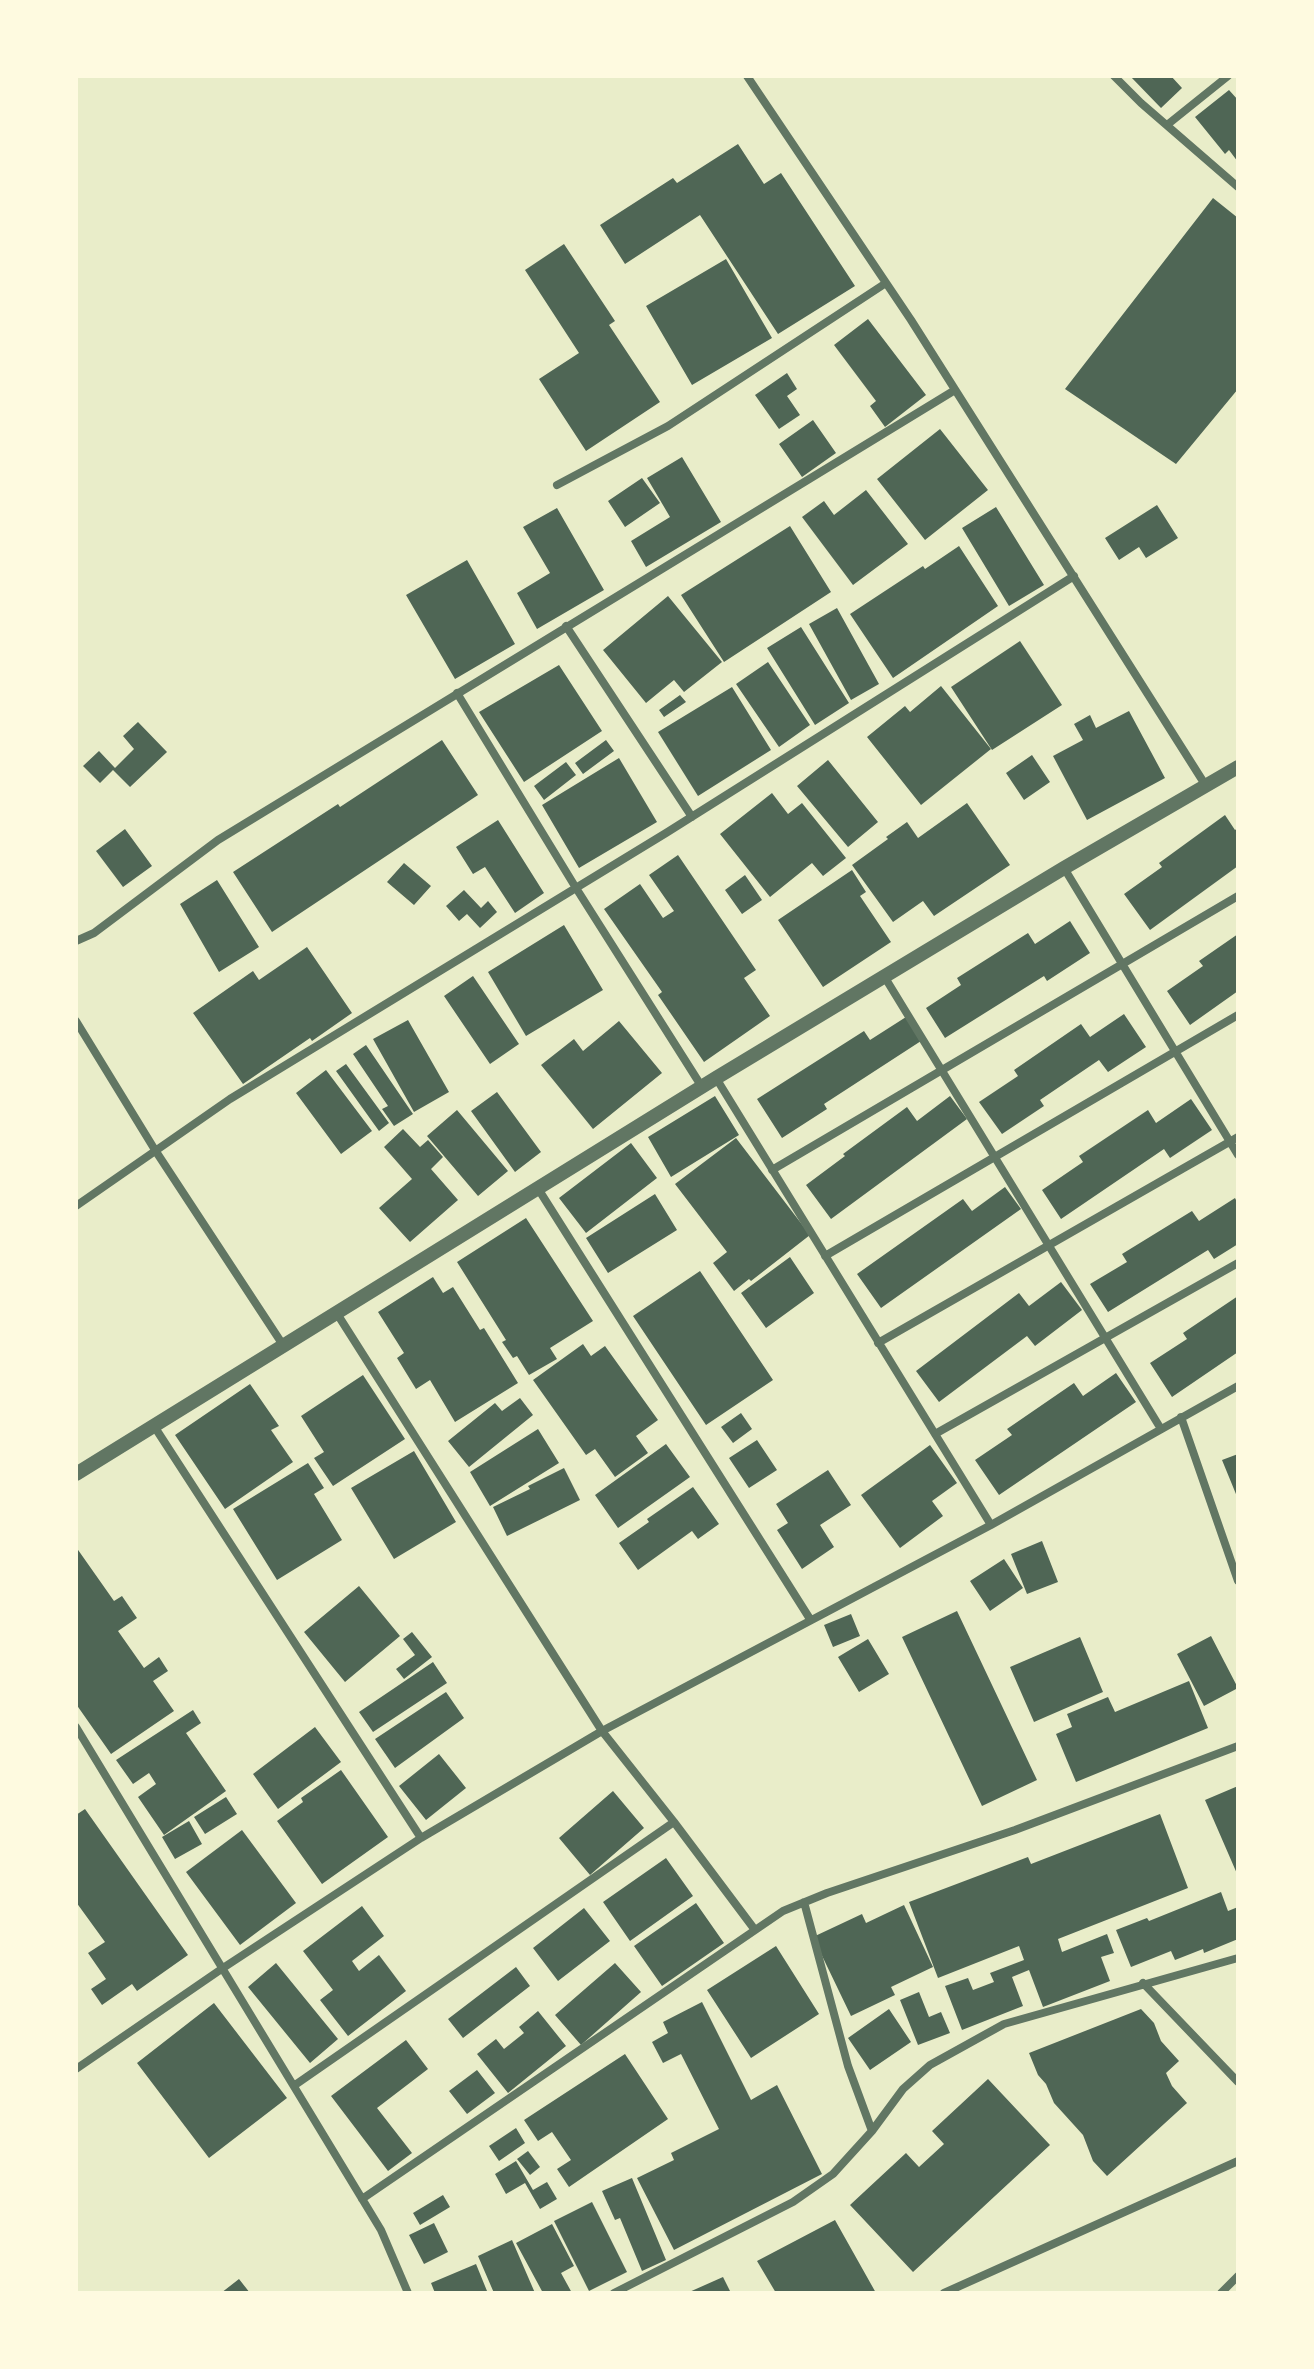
<!DOCTYPE html>
<style>
body{margin:0}
#map{position:relative;width:1314px;height:2369px;overflow:hidden;background:#e9edc9;font-family:"Varela Round",sans-serif}
canvas{display:block}
.frame{position:absolute;inset:0;border:78px solid #fefae0;pointer-events:none}
</style>
<div id="map">
<canvas width="1314" height="2369"></canvas>
<div class="frame"></div>
</div>
<script>
const ctx = document.querySelector('canvas').getContext('2d');
ctx.lineJoin = 'round';
function fillPath(path, color) { ctx.fillStyle = color; ctx.fill(path, 'evenodd'); }
const toPath = rows => new Path2D(rows.map(r => 'M' + r).join(''));
function stroke(path, color, width, dash) { ctx.strokeStyle = color; ctx.lineWidth = width; ctx.lineCap = dash ? 'butt' : 'round'; ctx.setLineDash(dash || []); ctx.stroke(path); }
fillPath(toPath([
 [1130,76,1171,76,1182,88,1161,108],
 [1229,90,1238,100,1238,162,1229,150,1225,154,1195,117],
 [738,144,764,184,781,173,855,286,778,334,700,215,625,264,600,225,673,178,677,183],
 [1213,198,1238,218,1238,389,1176,464,1065,389],
 [564,244,615,321,609,325,660,402,586,451,539,379,579,353,525,270],
 [726,259,772,338,692,385,646,306],
 [868,319,926,395,885,427,870,406,876,401,834,345],
 [787,373,797,389,787,396,800,415,779,429,755,395],
 [813,420,836,453,802,477,779,444],
 [940,429,988,490,925,540,877,479],
 [682,457,721,522,646,567,631,541,670,517,647,478],
 [642,478,660,503,625,527,608,501],
 [866,490,908,544,853,585,802,517,824,501,834,515],
 [1157,505,1178,538,1146,558,1139,547,1119,560,1105,538],
 [996,507,1044,585,1009,606,962,528],
 [557,508,604,590,537,629,517,593,550,573,523,527],
 [790,526,831,592,724,662,681,595],
 [959,546,998,606,893,678,850,614,923,566,925,569],
 [467,560,515,644,455,679,406,595],
 [668,596,722,662,684,692,674,680,646,703,603,650],
 [837,608,879,684,851,700,809,624],
 [801,627,849,703,815,725,767,648],
 [1020,641,1062,705,992,750,951,687],
 [768,662,810,725,779,747,736,684],
 [559,665,602,731,524,782,479,712],
 [941,686,991,749,921,805,867,737,905,706,910,712],
 [732,687,771,750,698,796,658,732],
 [680,695,686,702,664,717,659,710],
 [1129,711,1165,778,1087,820,1053,756,1083,740,1074,724,1090,715,1096,728],
 [138,722,167,752,130,787,113,770,100,783,83,766,99,751,115,768,134,749,123,736],
 [442,740,478,795,272,932,233,872,338,804,340,807],
 [606,740,614,751,583,774,575,763],
 [1032,755,1050,782,1024,800,1006,773],
 [619,758,657,822,579,868,542,805],
 [828,760,878,822,848,847,797,786],
 [566,762,576,775,544,800,534,786],
 [772,793,788,814,802,803,846,858,823,876,812,863,770,897,720,834],
 [967,803,1010,865,934,916,923,901,893,922,852,865,888,839,886,837,907,822,918,838],
 [1225,815,1235,830,1238,828,1238,866,1150,930,1124,894,1162,867,1159,863],
 [498,820,544,893,515,913,485,867,473,874,456,847],
 [125,829,152,866,123,887,96,851],
 [678,855,756,970,744,978,770,1016,704,1062,658,995,662,992,604,909,640,884,663,918,674,911,649,875],
 [404,863,431,886,414,905,387,882],
 [852,870,866,892,860,896,891,942,823,987,778,920],
 [745,875,762,900,742,914,725,890],
 [217,880,259,947,219,972,180,904],
 [464,890,481,908,488,901,497,912,480,928,467,914,459,921,446,906],
 [1070,921,1090,953,1047,981,1044,976,945,1038,926,1008,961,985,957,978,1028,933,1035,944],
 [564,925,603,990,526,1036,488,972],
 [1238,934,1238,991,1190,1025,1167,991,1203,966,1199,961],
 [307,947,352,1013,312,1041,310,1038,243,1084,193,1013,253,971,259,980],
 [473,976,519,1044,490,1064,444,996],
 [1124,1014,1146,1047,1108,1072,1099,1060,1040,1100,1044,1106,1002,1134,979,1102,1018,1076,1014,1070,1081,1024,1090,1037],
 [906,1017,921,1041,824,1104,827,1109,782,1138,757,1099,864,1031,870,1040],
 [408,1020,449,1092,414,1112,373,1039],
 [619,1021,662,1073,593,1129,541,1065,574,1039,583,1051],
 [366,1045,413,1114,394,1126,382,1109,388,1106,353,1054],
 [346,1064,389,1123,379,1131,336,1071],
 [326,1070,372,1131,341,1154,296,1093],
 [497,1092,541,1152,515,1172,471,1111],
 [715,1096,739,1135,671,1177,648,1137],
 [950,1096,967,1119,831,1219,806,1185,845,1156,843,1154,907,1107,917,1121],
 [1191,1099,1212,1130,1170,1158,1164,1149,1061,1219,1042,1190,1083,1162,1079,1156,1148,1110,1156,1123],
 [457,1110,508,1171,478,1196,427,1136],
 [403,1129,420,1147,428,1140,443,1157,431,1169,458,1200,410,1242,379,1208,412,1179,384,1147],
 [736,1138,810,1235,751,1281,749,1279,734,1291,713,1263,727,1252,675,1184],
 [631,1143,657,1178,586,1233,559,1198],
 [1005,1187,1021,1209,881,1308,857,1274,963,1199,972,1211],
 [655,1194,677,1230,608,1273,586,1238],
 [1235,1198,1238,1204,1238,1244,1214,1259,1208,1250,1108,1312,1090,1284,1127,1262,1122,1254,1192,1211,1199,1221],
 [526,1218,593,1321,550,1348,557,1359,529,1375,517,1356,513,1358,502,1342,506,1340,457,1262],
 [790,1257,814,1293,766,1328,741,1293],
 [700,1271,773,1380,706,1425,633,1316],
 [433,1277,443,1293,453,1287,480,1330,484,1328,518,1383,455,1422,430,1380,416,1389,397,1358,404,1353,378,1312],
 [1061,1282,1082,1310,1035,1346,1027,1336,939,1402,916,1371,1019,1293,1029,1306],
 [1238,1296,1238,1352,1172,1397,1150,1363,1187,1339,1183,1333],
 [583,1344,591,1356,605,1346,658,1420,636,1436,648,1453,615,1477,595,1449,586,1455,533,1380],
 [1116,1373,1136,1402,999,1495,975,1460,1012,1435,1007,1429,1074,1383,1083,1396],
 [363,1375,405,1439,333,1486,314,1458,324,1452,301,1416],
 [250,1384,279,1426,271,1430,293,1462,225,1509,175,1435],
 [520,1398,533,1415,469,1467,448,1441,495,1403,502,1411],
 [741,1413,752,1429,733,1443,721,1427],
 [538,1429,559,1463,490,1506,470,1472],
 [757,1440,777,1470,749,1488,729,1458],
 [666,1444,690,1477,618,1528,595,1495],
 [930,1445,957,1483,932,1501,943,1516,900,1548,861,1495],
 [414,1451,456,1522,394,1559,351,1488],
 [1238,1454,1238,1499,1222,1460],
 [308,1463,324,1488,314,1494,342,1540,277,1580,233,1509],
 [564,1468,580,1500,507,1536,493,1507,530,1489,528,1486],
 [828,1470,851,1505,820,1525,834,1547,802,1569,777,1530,788,1523,776,1504],
 [693,1487,719,1524,698,1539,692,1531,638,1570,619,1543,649,1522,647,1519],
 [1042,1541,1058,1582,1027,1594,1011,1554],
 [76,1547,114,1601,122,1596,137,1618,118,1631,144,1668,159,1657,168,1671,153,1681,174,1711,111,1754,76,1704],
 [1004,1559,1023,1588,990,1611,970,1581],
 [359,1586,400,1636,345,1682,304,1632],
 [957,1611,1037,1780,982,1806,902,1637],
 [851,1614,860,1636,833,1647,824,1625],
 [412,1632,432,1657,404,1679,396,1669,415,1655,403,1639],
 [1211,1636,1238,1688,1204,1706,1177,1654],
 [1080,1637,1103,1692,1034,1722,1010,1667],
 [868,1639,889,1674,859,1692,838,1657],
 [433,1662,447,1683,373,1732,359,1712],
 [1189,1681,1208,1728,1076,1782,1056,1734,1072,1727,1067,1714,1108,1697,1115,1712],
 [446,1692,464,1718,395,1768,375,1739],
 [193,1710,201,1723,186,1733,226,1791,164,1835,138,1797,156,1784,149,1773,133,1784,116,1760],
 [315,1727,341,1762,278,1809,253,1774],
 [439,1754,466,1788,426,1820,399,1786],
 [341,1770,388,1837,322,1884,277,1821,303,1802,301,1798],
 [1238,1786,1238,1876,1205,1800],
 [613,1791,644,1828,590,1875,559,1838],
 [226,1797,237,1814,205,1834,194,1817],
 [85,1809,188,1955,137,1991,132,1984,102,2005,91,1989,106,1979,88,1953,105,1942,76,1902,76,1815],
 [1160,1814,1188,1888,1058,1939,1062,1952,1107,1934,1114,1953,1101,1957,1110,1981,1043,2007,1029,1970,1012,1977,1023,2006,962,2030,945,1986,968,1978,973,1990,994,1982,990,1973,1024,1960,1019,1946,938,1978,909,1902,1028,1857,1031,1864],
 [189,1821,202,1844,175,1859,162,1837],
 [242,1830,296,1903,240,1945,186,1872],
 [666,1858,693,1896,630,1941,603,1902],
 [1221,1892,1228,1911,1238,1907,1238,1939,1204,1953,1203,1949,1175,1960,1171,1951,1131,1967,1116,1930,1147,1918,1149,1921],
 [696,1903,724,1943,662,1986,634,1946],
 [904,1905,933,1967,891,1987,895,1995,851,2016,813,1937,862,1914,866,1923],
 [362,1906,384,1936,352,1961,359,1971,379,1955,406,1991,348,2036,320,2000,333,1990,303,1951],
 [584,1908,610,1941,558,1981,533,1948],
 [776,1946,819,2014,751,2058,707,1990],
 [276,1963,338,2039,310,2063,248,1987],
 [615,1963,641,1992,581,2045,555,2015],
 [516,1967,530,1986,463,2038,448,2019],
 [919,1992,929,2017,941,2012,950,2033,918,2045,900,2000],
 [702,2002,751,2100,777,2085,822,2174,674,2250,637,2178,674,2160,671,2153,719,2129,681,2054,663,2063,652,2042,668,2033,663,2022],
 [214,2003,287,2098,209,2158,137,2063],
 [889,2009,911,2042,870,2070,848,2038],
 [1141,2009,1154,2023,1161,2041,1179,2061,1166,2073,1172,2086,1187,2103,1107,2176,1093,2161,1083,2135,1054,2103,1046,2084,1038,2075,1029,2053],
 [538,2011,566,2046,508,2093,477,2054,496,2039,504,2049,524,2033,519,2027],
 [406,2040,428,2069,377,2108,412,2153,388,2171,331,2096],
 [625,2054,668,2119,569,2187,557,2169,571,2160,552,2132,538,2141,524,2120],
 [477,2070,495,2093,467,2114,449,2091],
 [988,2079,1050,2145,913,2272,850,2205,906,2153,919,2167,944,2144,932,2131],
 [516,2128,525,2143,499,2161,489,2146],
 [528,2151,540,2167,530,2175,517,2159],
 [516,2161,533,2190,547,2182,557,2199,540,2209,525,2183,506,2194,495,2174],
 [632,2178,666,2260,642,2271,620,2218,615,2220,602,2191],
 [443,2195,450,2207,420,2225,413,2213],
 [592,2202,627,2272,589,2291,554,2221],
 [835,2220,876,2293,776,2293,757,2261],
 [434,2223,448,2252,424,2264,409,2235],
 [552,2224,574,2266,561,2273,572,2293,543,2293,516,2243],
 [512,2240,535,2293,494,2293,478,2256],
 [476,2264,487,2291,435,2293,431,2283],
 [723,2277,731,2293,687,2293],
 [239,2279,250,2293,221,2293]
]), '#4f6655');
stroke(toPath([
 [747,76,911,320,1206,786],
 [1114,76,1141,103,1238,187],
 [1167,125,1228,76],
 [557,485,668,426,886,283],
 [566,626,692,817],
 [457,693,576,888,702,1087],
 [1064,868,1238,1155],
 [76,941,94,933,218,840,955,390],
 [884,976,1161,1429],
 [76,1021,155,1150,283,1345],
 [716,1078,991,1525],
 [772,1170,1238,896],
 [537,1187,810,1619],
 [76,1206,230,1099,666,833,1074,576],
 [825,1256,1238,1015],
 [336,1312,602,1731,674,1822,755,1930],
 [878,1343,1238,1137],
 [1181,1417,1238,1581],
 [154,1426,421,1838],
 [935,1434,1238,1263],
 [76,1727,381,2230,408,2293],
 [804,1902,848,2066,872,2131],
 [1143,1983,1238,2082],
 [76,2069,223,1968,421,1838,602,1731,991,1525,1238,1386],
 [295,2085,674,1822],
 [362,2199,783,1911,827,1893,1015,1830,1238,1746],
 [614,2293,793,2202,833,2174,872,2131,903,2089,930,2065,1004,2024,1238,1958],
 [944,2293,1238,2161],
 [1221,2293,1238,2276]
]), '#617663', 8);
stroke(toPath([
 [76,1474,716,1078,1064,868,1238,767]
]), '#617663', 14);
</script>
